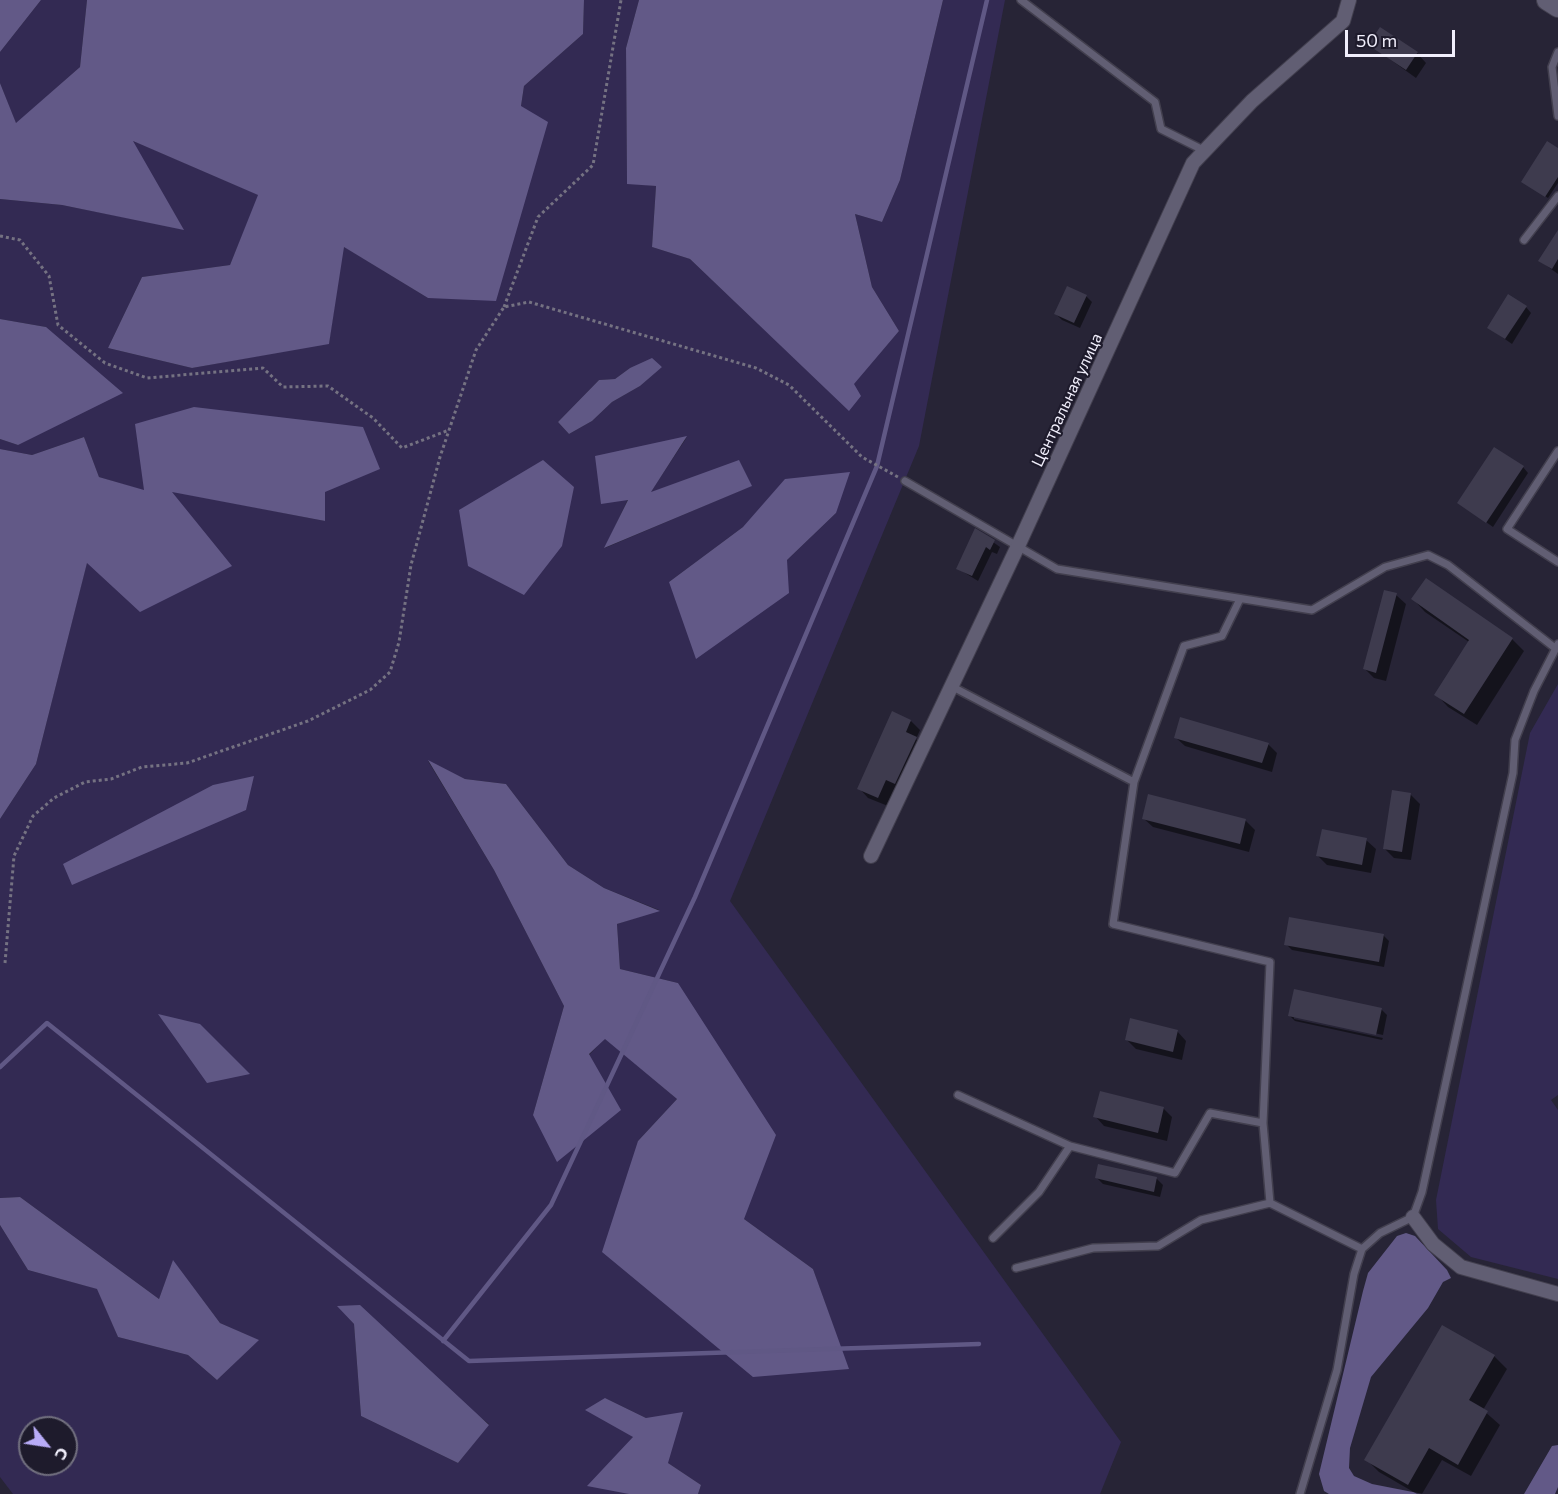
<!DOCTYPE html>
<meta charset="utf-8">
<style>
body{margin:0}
#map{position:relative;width:1558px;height:1494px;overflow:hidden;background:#272436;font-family:Commissioner,sans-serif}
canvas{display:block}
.north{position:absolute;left:18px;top:1416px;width:60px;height:60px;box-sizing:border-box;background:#1e1b2c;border:2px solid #72707f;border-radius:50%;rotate:120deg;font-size:16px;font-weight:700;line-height:24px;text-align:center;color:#f1effc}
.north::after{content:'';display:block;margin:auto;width:21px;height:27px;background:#b8abf7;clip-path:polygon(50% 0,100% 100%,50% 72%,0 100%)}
.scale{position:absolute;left:1345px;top:30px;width:110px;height:27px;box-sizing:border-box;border:3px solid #f1effc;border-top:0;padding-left:8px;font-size:18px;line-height:21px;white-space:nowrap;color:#f1effc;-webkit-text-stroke:4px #1e1b2c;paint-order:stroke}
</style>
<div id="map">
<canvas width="1558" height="1494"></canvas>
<div class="north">С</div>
<div class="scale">50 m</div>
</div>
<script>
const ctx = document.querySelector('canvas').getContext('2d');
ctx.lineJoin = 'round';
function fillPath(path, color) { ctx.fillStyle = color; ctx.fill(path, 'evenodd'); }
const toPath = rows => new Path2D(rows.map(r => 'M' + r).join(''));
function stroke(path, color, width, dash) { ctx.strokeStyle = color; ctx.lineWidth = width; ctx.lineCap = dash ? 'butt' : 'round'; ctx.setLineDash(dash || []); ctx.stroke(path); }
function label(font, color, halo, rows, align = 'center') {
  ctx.font = font + ' Commissioner,sans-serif'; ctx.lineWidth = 4.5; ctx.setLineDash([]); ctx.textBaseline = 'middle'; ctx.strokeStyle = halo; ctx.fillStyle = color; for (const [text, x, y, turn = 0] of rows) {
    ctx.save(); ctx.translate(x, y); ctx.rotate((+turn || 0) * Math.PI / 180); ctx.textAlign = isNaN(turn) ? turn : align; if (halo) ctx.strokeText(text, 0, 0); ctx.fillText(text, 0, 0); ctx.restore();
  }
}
fillPath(toPath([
 [41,0,87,0,80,67,16,124,0,83,0,52],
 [584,0,639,0,626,48,627,183,656,186,652,247,690,259,849,410,853,384,899,331,872,287,855,214,882,222,900,180,943,0,1005,0,919,446,730,901,1121,1442,1100,1494,698,1494,701,1485,668,1463,646,1418,605,1398,633,1437,626,1492,629,1494,13,1494,0,1477,0,1225,28,1270,98,1289,118,1337,188,1355,217,1380,258,1340,220,1323,173,1261,159,1299,20,1197,0,1198,0,819,36,764,87,562,171,491,325,521,324,492,145,491,99,477,84,437,32,455,0,449,0,439,18,445,46,327,0,319,0,199,62,205,183,229,131,140,259,195,230,265,142,277,108,348,192,368,329,343,343,246,428,298,521,106,524,86,583,34],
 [662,366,640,386,612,402,592,421,569,434,558,422,599,380,615,379,630,368],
 [687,437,650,493,739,461,751,486,605,548,628,499],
 [836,513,787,560,669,582,743,527],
 [428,761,465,779,506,784,568,865,604,888,659,910,617,924,620,969,678,983,744,1219,813,1269,848,1369,638,1141,677,1099,605,1038,533,1115,564,1006,494,870],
 [338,1306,489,1424,458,1463,361,1416,354,1324],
 [30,1428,66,1428,66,1464,30,1464],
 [1558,684,1558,1095,1551,1100,1558,1110,1558,1279,1471,1257,1438,1229,1436,1200,1530,733]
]), '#332a53');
fillPath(toPath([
 [0,0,41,0,0,52],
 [87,0,584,0,583,34,524,86,521,106,548,122,496,301,428,298,344,247,329,344,192,368,108,348,142,277,230,265,258,195,133,141,184,230,62,205,0,199,0,83,16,123,80,67],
 [639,0,943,0,900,180,882,222,855,214,872,287,899,331,854,384,861,396,849,411,690,259,652,247,656,186,627,184,626,48],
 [0,319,46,327,123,393,18,445,0,439],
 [194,407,363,427,380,469,325,492,325,521,172,492,232,566,140,612,87,563,36,764,0,819,0,449,32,455,84,437,99,477,144,490,135,424],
 [687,436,651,492,739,460,752,486,604,548,628,500,601,504,595,456],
 [543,460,574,487,562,546,524,595,468,566,459,510],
 [850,472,836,513,787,560,789,593,696,659,669,582,743,527,785,479],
 [428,760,465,779,506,784,568,865,604,888,660,911,617,924,620,969,678,983,776,1135,744,1219,813,1269,849,1369,753,1377,602,1252,638,1141,677,1099,605,1039,589,1054,621,1110,557,1162,533,1115,564,1006,494,870],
 [254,776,246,810,72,885,63,864,213,785],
 [20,1197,159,1299,173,1260,220,1323,259,1340,217,1380,188,1355,118,1337,97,1289,28,1270,0,1225,0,1198],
 [1406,1233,1415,1236,1447,1270,1451,1278,1443,1282,1428,1308,1371,1377,1350,1448,1349,1468,1354,1476,1372,1484,1423,1494,1329,1494,1324,1491,1319,1474,1363,1291,1368,1273,1397,1236],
 [605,1398,646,1418,683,1412,668,1463,701,1485,698,1494,629,1494,587,1486,633,1437,585,1410],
 [1558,1445,1558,1487,1555,1494,1524,1494,1552,1446]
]), '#625987');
fillPath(toPath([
 [652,358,662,367,640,386,612,402,592,421,569,434,558,422,599,380,615,379,630,368],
 [158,1014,200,1024,250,1074,207,1083],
 [360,1305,489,1425,458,1463,361,1416,354,1324,337,1306]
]), '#605885');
fillPath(toPath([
 [1370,45,1417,53,1426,63,1416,78],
 [1558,150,1558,183,1548,198,1526,184],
 [1558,236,1558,274,1540,261],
 [1086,296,1092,302,1080,328,1062,320,1056,314],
 [1526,307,1531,313,1512,344,1489,328],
 [1523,467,1528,473,1493,527,1459,503],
 [976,530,1000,547,997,554,992,552,978,581,957,568],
 [1396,595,1406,604,1386,681,1374,678,1365,669],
 [1413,599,1512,639,1524,651,1477,725,1448,707,1436,694,1469,642,1425,612],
 [911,721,920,730,916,739,925,748,888,806,868,798,859,788],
 [1175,737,1268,744,1277,753,1272,772,1185,746],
 [1410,794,1420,804,1411,860,1394,858,1384,848],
 [1149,796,1246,821,1255,830,1249,852,1153,827,1143,818],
 [1366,840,1376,849,1371,873,1327,865,1318,856],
 [1383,935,1389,941,1384,967,1292,950,1286,944],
 [1381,1009,1387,1015,1383,1035,1294,1016,1294,1019,1383,1038,1382,1040,1295,1021,1289,1015],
 [1177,1031,1186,1041,1182,1060,1136,1049,1126,1039],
 [1163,1108,1172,1117,1167,1141,1104,1126,1095,1116],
 [1097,1178,1157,1179,1163,1185,1160,1197,1103,1184],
 [1494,1356,1507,1369,1483,1410,1500,1425,1471,1476,1442,1460,1422,1494,1417,1494,1379,1472,1366,1459]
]), '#0007');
stroke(toPath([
 [0,1067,47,1023,469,1361,979,1344],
 [443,1341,551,1205,695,897,877,466,987,0]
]), '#605885', 4.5);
fillPath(toPath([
 [1380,27,1418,52,1406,70,1368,45],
 [1547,141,1558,148,1558,177,1545,197,1521,182],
 [1558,230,1558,259,1552,269,1538,261],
 [1067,286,1087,295,1074,323,1054,314],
 [1508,294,1527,306,1505,339,1487,328],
 [1494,447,1524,466,1486,523,1457,503],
 [975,528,995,540,990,550,986,547,972,576,956,569],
 [1426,578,1513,638,1464,714,1434,695,1469,640,1411,599],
 [1384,590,1397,593,1376,673,1363,669],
 [892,711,911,720,906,732,917,737,895,784,886,780,878,798,857,789],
 [1180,717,1269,743,1262,763,1174,738],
 [1392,790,1411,793,1402,852,1383,849],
 [1148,794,1246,819,1240,844,1142,819],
 [1322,829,1367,838,1362,865,1316,856],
 [1289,917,1384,934,1379,962,1284,945],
 [1294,989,1382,1008,1376,1035,1288,1016],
 [1130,1018,1178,1030,1173,1052,1125,1040],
 [1100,1091,1164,1107,1158,1133,1093,1117],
 [1098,1164,1157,1177,1154,1192,1095,1178],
 [1442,1325,1495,1355,1469,1400,1488,1411,1458,1465,1429,1448,1408,1485,1364,1460]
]), '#3e3b4e');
const lane = toPath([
 [1021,0,1155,102,1161,129,1205,151],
 [1558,52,1552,67,1558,116],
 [1524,240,1558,196],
 [1558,451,1507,529,1558,562],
 [905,481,1057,569,1312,610,1385,567,1428,555,1448,565,1555,648],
 [951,686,1134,782,1184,646,1222,636,1240,599],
 [1134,782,1113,924,1270,962,1263,1123],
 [958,1095,1070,1146,1175,1173,1210,1113,1263,1123,1270,1203,1362,1249],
 [993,1238,1039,1192,1070,1146],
 [1016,1268,1093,1248,1158,1246,1201,1220,1270,1203],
 [1300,1494,1337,1370,1354,1274,1362,1249,1380,1233,1413,1217,1422,1192,1513,773,1515,740,1534,691,1558,644]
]);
const street = toPath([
 [871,856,1018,546,1193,163,1252,101,1343,21,1349,0],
 [1413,1217,1433,1244,1461,1267,1558,1294]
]);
const secondary = toPath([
 [1547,0,1558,7]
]);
stroke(lane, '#423f4e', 10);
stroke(street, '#423f4e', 16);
stroke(secondary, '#423f4e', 22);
stroke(toPath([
 [0,236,20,240,49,276,58,325,105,363,147,378,263,368,283,387,328,386,373,418,402,448,449,430],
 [504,307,538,217,593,165,621,0],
 [5,963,14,856,33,816,54,798,85,782,111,779,142,767,187,763,308,721,370,690,390,672,399,642,411,565,440,457,476,350,504,307,529,302,756,368,789,385,862,457,898,477]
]), '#757282', 3, [3, 3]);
stroke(lane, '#615e73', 7);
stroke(street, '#615e73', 14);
stroke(secondary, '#615e73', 20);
label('16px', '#f1effc', '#1e1b2c', [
 ["Центральная улица",1067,400,-65]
]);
</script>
